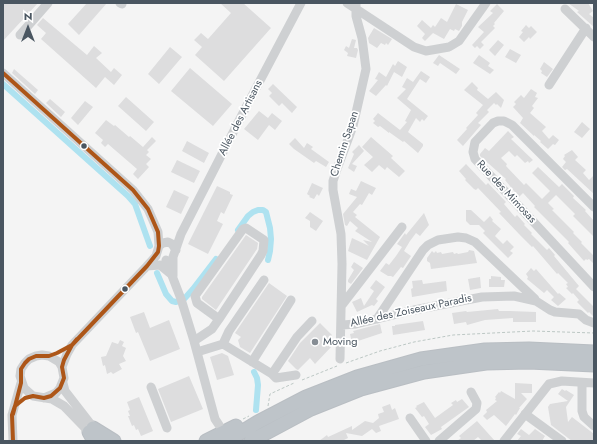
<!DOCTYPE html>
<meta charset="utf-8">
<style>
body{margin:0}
#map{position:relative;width:597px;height:444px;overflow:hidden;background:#f4f4f4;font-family:Jost,sans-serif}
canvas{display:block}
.frame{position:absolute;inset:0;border:4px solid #4a5661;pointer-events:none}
.north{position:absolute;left:8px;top:8px;width:40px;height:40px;-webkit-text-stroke:3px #fff;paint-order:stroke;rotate:0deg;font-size:11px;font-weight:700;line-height:16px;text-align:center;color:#4a5661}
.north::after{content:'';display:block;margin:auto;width:14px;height:18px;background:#4a5661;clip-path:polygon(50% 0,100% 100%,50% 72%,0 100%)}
</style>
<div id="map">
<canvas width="597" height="444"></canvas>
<div class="frame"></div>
<div class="north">N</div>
</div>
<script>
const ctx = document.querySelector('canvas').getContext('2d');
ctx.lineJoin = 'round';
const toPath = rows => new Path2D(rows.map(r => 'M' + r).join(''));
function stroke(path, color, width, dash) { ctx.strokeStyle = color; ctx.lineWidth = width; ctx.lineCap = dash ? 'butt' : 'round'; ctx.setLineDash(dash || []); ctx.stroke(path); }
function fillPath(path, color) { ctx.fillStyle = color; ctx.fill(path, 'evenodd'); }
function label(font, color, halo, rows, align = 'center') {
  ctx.font = font + ' Jost,sans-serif'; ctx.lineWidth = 3.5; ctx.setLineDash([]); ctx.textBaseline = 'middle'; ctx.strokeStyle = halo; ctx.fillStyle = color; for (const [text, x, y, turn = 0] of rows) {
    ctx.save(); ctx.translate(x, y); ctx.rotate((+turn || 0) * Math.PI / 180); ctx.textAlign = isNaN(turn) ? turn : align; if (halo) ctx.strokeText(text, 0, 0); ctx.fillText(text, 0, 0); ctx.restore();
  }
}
stroke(toPath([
 [3,84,128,196,135,204,150,246],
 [238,230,248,216,253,212,258,210,263,210,266,212,270,228,271,239,270,251,268,260],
 [157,273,166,294,172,301,176,302],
 [185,298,193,289,216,259],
 [254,372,257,378,258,385,256,410]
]), '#aee2f0', 6);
fillPath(toPath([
 [3,3,38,3,3,41],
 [87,3,107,3,79,35,68,24],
 [220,3,243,3,271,28,224,81,195,55,202,47,194,40,201,33,208,39,231,13],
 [568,3,588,3,593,11,589,14,594,18,594,27,577,12,579,11],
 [456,4,468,10,462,22,462,26,459,31,455,29,454,31,450,29,444,39,433,33,425,41,422,38,425,34,417,26,422,20,431,28,433,25,435,27,441,18,447,22],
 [497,4,504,11,494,23,495,24,493,26,495,28,481,42,484,45,480,49,477,46,475,48,472,45,484,32,478,27,493,13,490,11],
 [43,18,87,55,94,46,102,53,96,58,111,72,114,68,122,75,114,85,105,77,96,88,41,39,46,33,37,25],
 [526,25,529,28,531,26,537,32,530,39,529,37,524,42,519,37,523,32,521,31],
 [374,28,392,39,388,45,386,43,385,45,381,43,377,48,369,43,368,38],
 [352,39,356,40,354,48,357,48,358,50,356,58,347,56,348,53,344,50,346,46,349,48],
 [498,40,504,45,495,56,489,50],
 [170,47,182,57,159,84,148,74],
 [510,49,521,55,516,63,505,57],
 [439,55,460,69,456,74,440,63,438,66,433,63],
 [479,55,490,63,488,66,494,70,490,74,473,63],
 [398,61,407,67,402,77,394,72,387,86,386,85,376,96,369,91,378,80,375,79,379,72,386,77,393,64,395,66],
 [544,62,553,69,547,77,541,73,542,71,540,69],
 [190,68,232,104,213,126,171,91],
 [14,69,38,90,35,94,12,73],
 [421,71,430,77,426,83,420,79,407,99,428,116,424,121,422,119,420,122,416,118,408,132,423,144,423,146,418,153,404,141,403,142,389,132,389,133,380,126,378,127,373,123,375,121,373,119,378,113,400,130,407,122,405,121,411,110,397,98,406,89,402,87,407,78,413,82],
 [472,82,478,88,477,90,488,99,496,92,504,100,501,108,497,104,496,105,494,103,487,110,489,112,478,123,481,125,463,146,457,140,467,129,466,128,478,115,476,113,483,105,464,90],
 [273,84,297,107,292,113,282,103,279,106,269,96,272,93,268,89],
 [531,89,537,93,535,97,538,98,532,106,534,108,530,113,546,127,542,131,549,139,553,135,559,140,555,145,553,144,548,149,540,142,541,141,534,135,534,136,520,123,523,118,513,107,516,104,514,102,521,95,524,98],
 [126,97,154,122,146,131,118,106],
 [50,99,65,112,61,117,46,103],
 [85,101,93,107,78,125,71,118],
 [259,111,268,118,272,113,282,121,275,130,269,125,258,140,244,129],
 [106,120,114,126,115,125,129,137,130,136,143,147,152,137,156,141,147,150,149,152,146,155,151,159,146,164,149,167,138,179,133,174,137,169,108,144,105,147,101,143,103,140,95,133],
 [582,122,590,129,582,138,574,132],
 [508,131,514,137,511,139,533,160,529,163,528,161,525,163,517,155,515,157,509,151,501,158,507,164,506,166,524,185,526,183,542,199,550,191,532,173,538,167,559,187,562,184,574,196,573,198,586,210,585,211,594,221,594,237,573,216,575,214,556,195,548,203,554,209,552,210,574,232,573,233,582,242,581,243,594,256,594,264,589,259,587,260,586,259,584,261,568,243,569,242,534,207,535,206,523,193,519,197,505,180,506,179,480,156,480,154,485,148,489,151],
 [371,137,393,156,391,158,405,171,399,177,387,167,385,170,379,165,372,172,364,165,373,157,362,147],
 [295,138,304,148,307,143,313,147,311,149,329,162,326,167,316,161,314,163,294,149,289,144],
 [187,141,209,153,204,163,182,151],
 [359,145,364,151,352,164,357,166,354,172,348,168,354,154,352,152],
 [572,150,578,157,575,160,586,170,583,173,589,180,594,175,594,194,567,169,565,170,562,167,566,162,563,159,565,156,564,155],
 [177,160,200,171,194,183,171,172],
 [466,164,486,185,488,183,506,202,504,204,515,217,517,215,525,224,524,225,532,233,531,234,547,250,549,248,555,255,554,256,579,286,576,289,594,307,594,317,589,312,588,313,577,302,579,300,573,293,572,294,566,288,568,287,566,284,568,283,558,273,557,274,533,246,532,247,519,234,499,213,501,212,478,188,476,190,474,189,465,180,466,179,459,171],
 [361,181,376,188,372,195,369,193,362,205,360,204,353,212,357,215,355,217,380,237,367,260,348,251,352,238,369,246,363,240,372,242,355,231,358,228,350,221,347,226,345,225,343,214,357,197,349,194,351,189,356,191],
 [312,183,323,188,319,196,317,194,314,199,309,197,310,196,307,194],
 [217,186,230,192,230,194,233,195,224,214,221,212,217,221,223,224,208,254,188,244],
 [174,190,189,197,181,214,166,207],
 [466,210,471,210,484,222,490,216,493,220,492,221,501,229,495,236,503,244,507,240,514,247,510,251,513,253,508,258,483,233,485,231,479,225,470,225,466,221],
 [310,212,323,221,316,231,310,227,310,221,305,218],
 [424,213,429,225,420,236,416,233,410,241,404,251,411,256,403,268,401,267,393,277,391,276,388,276,380,271,386,263,389,265,396,256,402,247,397,244,405,233,406,235],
 [246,235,258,243,257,249,216,310,202,299,202,297],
 [469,250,474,251,477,263,431,269,430,263,427,261,427,258,432,251,434,253,436,251,437,253,441,252,442,254,453,252,454,254,457,253,458,254,468,252],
 [354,262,363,268,351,284,348,282,348,280,354,270,351,267],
 [531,268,534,271,536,269,558,294,559,293,566,299,558,306,551,300,554,297,547,290,544,293,527,279,528,277,526,274],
 [491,276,501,277,501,280,505,280,504,287,489,287,489,279,491,279],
 [480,277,481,288,470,290,468,279],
 [376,280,385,287,376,299,378,301,374,306,372,305,357,312,352,302,361,298,364,306,374,291,370,288],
 [422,280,423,284,446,281,447,291,412,297,411,289,413,288,412,281],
 [269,283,287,296,250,353,240,347,238,340,241,337,235,333],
 [498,309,499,311,510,311,536,312,536,322,513,322,513,318,485,320,467,325,466,322,454,324,452,313,466,311,467,312],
 [144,312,150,328,169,320,180,349,150,361,138,332,136,333,130,317],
 [423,321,425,330,393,335,392,326,395,326,395,325],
 [320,323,332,335,327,340,332,346,315,364,310,358,298,370,296,369,288,361,300,343],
 [380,324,382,333,352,343,350,334,354,333,353,331],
 [120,340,124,342,122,346,126,348,123,356,126,361,119,364,122,369,113,374,111,372,107,374,105,365,103,366,101,357,106,356,112,342,118,344],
 [222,353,228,356,234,375,217,380,210,357],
 [189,376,203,409,171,422,158,389],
 [515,383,532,384,532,393,521,393,527,399,519,408,520,408,516,415,515,414,506,426,494,415,487,420,483,416,487,412,486,410,497,401,495,400,496,398,495,397,499,392,500,393,501,391,515,399],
 [562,389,565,391,566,390,574,395,566,407,568,422,572,417,594,434,594,441,572,441,551,425,548,407,550,404,568,401,558,394],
 [139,397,153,431,141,436,138,429,136,430,134,425,132,426,128,416,130,416,128,411,130,410,127,402],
 [462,399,469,407,441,427,442,429,431,435,425,427,429,424,424,416,422,417,415,408,417,407,416,406,424,402,435,418,453,405,451,403,456,400,457,402],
 [390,404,392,410,395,408,399,419,379,426,381,431,376,433,372,429,362,436,346,433,348,438,344,440,344,441,319,441,327,435,328,437,352,426,352,430,365,421,373,423,379,418,378,414,384,412,382,407],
 [477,421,495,441,482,441,478,437,473,441,457,441,461,438,459,436],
 [521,429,529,435,535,429,545,436,542,441,517,441,521,436,517,434]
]), '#ddddde');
const highway = toPath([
 [93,428,114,441],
 [89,432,94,441],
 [206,441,236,426],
 [227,441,258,422,306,397,357,377,421,359,485,350,529,349,594,352],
 [251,441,311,409,361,389,424,372,486,363,529,362,594,365]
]);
stroke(highway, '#b9bec3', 15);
stroke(toPath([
 [346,363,380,351,414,342,453,335,533,331,594,333],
 [302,380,337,366],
 [268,406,270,394,294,383],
 [243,419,249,416]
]), '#bcc7c4', 1, [3, 2]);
stroke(toPath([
 [120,3,122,4],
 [347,3,414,47,426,51,449,47,459,41,486,3],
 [565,9,594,37],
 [20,35,48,3],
 [3,73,133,190,148,209,158,232,159,246,156,256,147,266,72,345,67,354,62,367],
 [549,85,586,28],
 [594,207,512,125,504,121,498,121,493,123,475,142,473,152,475,159,594,287],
 [159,246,163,243,168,242,172,244,176,250],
 [166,260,181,299,194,341,215,419,219,425],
 [147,266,160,265,171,274],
 [173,276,173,257,181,234,244,111,301,3],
 [342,305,402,227],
 [377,319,423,250,428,245,438,240,458,237,466,238,475,242,535,299],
 [342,325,356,324,414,310,482,297,514,296,536,301,550,310,555,312,579,314,586,320,594,323],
 [194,341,212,329,219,319,261,255,263,251,264,240,246,228,243,229,195,296,197,303,219,319],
 [223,344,272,374,276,378,296,375],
 [197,352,223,344,229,331,264,280],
 [340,359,342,264,341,234,333,190,333,181,337,169,353,126,366,69,362,38,356,16,356,3],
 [252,362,291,300],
 [272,374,297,337,312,321],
 [63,383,65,391,96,431],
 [582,383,582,411,584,417,594,426],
 [151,387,167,428],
 [44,398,56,393,60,388,64,378,62,367,59,362,49,356,42,355,36,356,29,359,25,363,21,369,20,376,24,388,33,396,52,399,64,406,93,436],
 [525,414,562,441],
 [410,418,426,441],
 [13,441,12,415,21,383],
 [439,441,476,409,477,403,471,392],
 [504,441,549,384,562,381,594,383]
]), '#ced0d2', 9);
stroke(highway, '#bec4c9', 13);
stroke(toPath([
 [3,73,133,190,148,209,158,232,159,246,158,252,147,266,72,345,64,360,62,367,64,378,60,388,51,396,44,398,33,396,25,398,15,406,12,415,13,441],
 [13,414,21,383,21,369,25,363,29,359,36,356,49,356,57,353,72,345,77,339]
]), '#ad5618', 4);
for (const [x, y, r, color] of [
 [84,146,3.5,"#4a5661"],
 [125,289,3.5,"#4a5661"],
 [315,342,4,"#868d94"]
]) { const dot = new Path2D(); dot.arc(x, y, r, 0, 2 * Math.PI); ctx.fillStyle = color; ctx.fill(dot); stroke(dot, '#fff', 1.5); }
label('11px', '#4a5661', '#fff', [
 ["Allée des Artisans",241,118,-63],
 ["Chemin Sapan",345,144,-72],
 ["Rue des Mimosas",506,192,47],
 ["Allée des Zoiseaux Paradis",411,311,-12]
]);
label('11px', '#4a5661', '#fff', [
 ["Moving",323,342]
], 'left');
</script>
